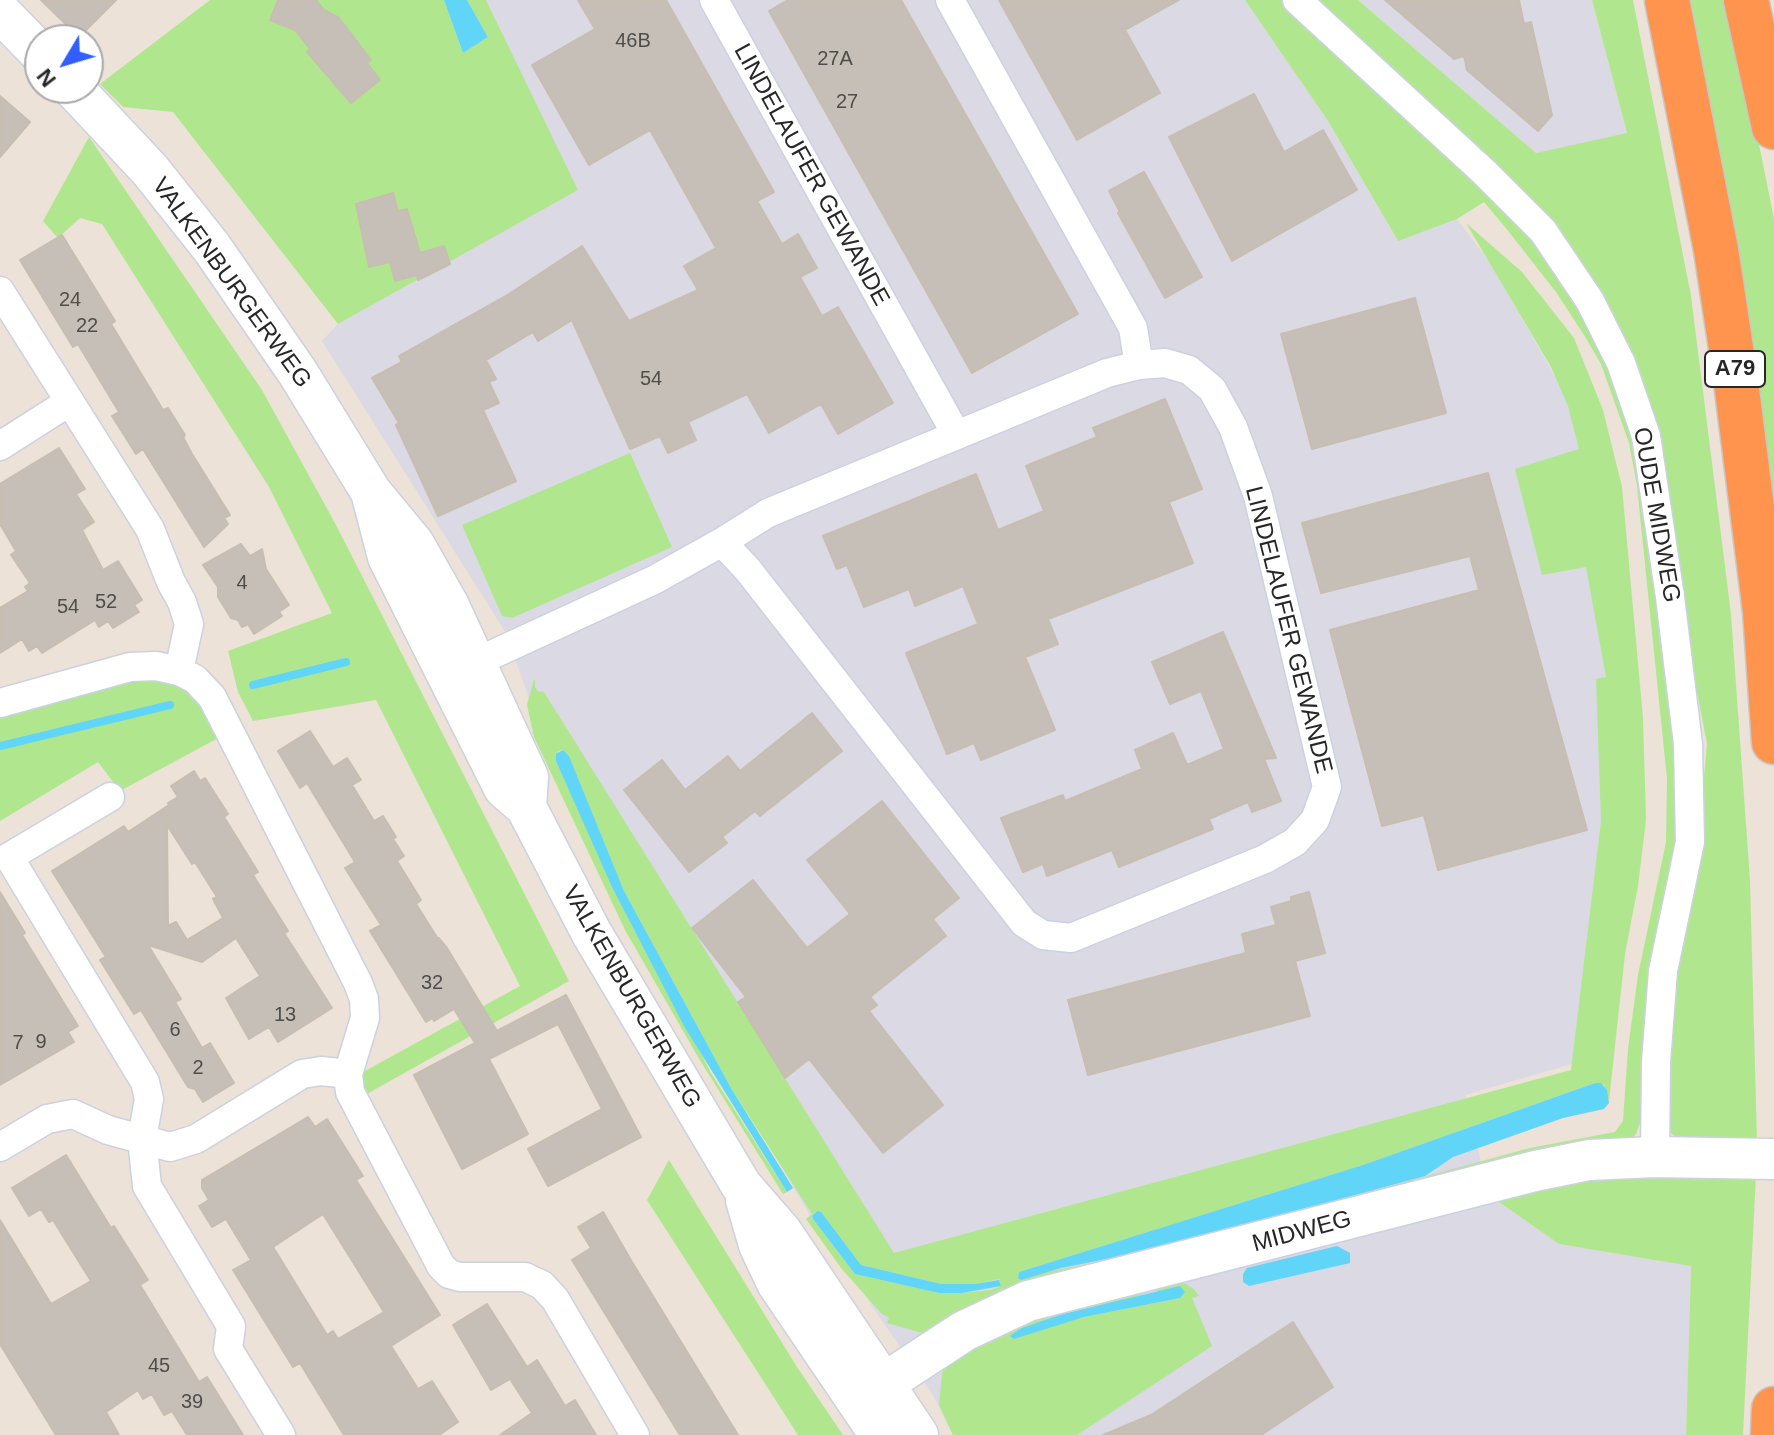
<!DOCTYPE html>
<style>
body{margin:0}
#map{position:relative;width:1774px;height:1435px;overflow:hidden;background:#ece2d7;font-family:Arial,sans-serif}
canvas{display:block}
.north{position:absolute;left:24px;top:24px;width:80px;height:80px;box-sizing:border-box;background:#fff;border:2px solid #a9a9a9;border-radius:50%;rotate:232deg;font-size:22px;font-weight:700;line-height:32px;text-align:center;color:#272727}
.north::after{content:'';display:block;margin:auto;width:28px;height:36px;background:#315fff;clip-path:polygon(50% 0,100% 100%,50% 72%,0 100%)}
</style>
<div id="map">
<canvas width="1774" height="1435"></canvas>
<div class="north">N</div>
</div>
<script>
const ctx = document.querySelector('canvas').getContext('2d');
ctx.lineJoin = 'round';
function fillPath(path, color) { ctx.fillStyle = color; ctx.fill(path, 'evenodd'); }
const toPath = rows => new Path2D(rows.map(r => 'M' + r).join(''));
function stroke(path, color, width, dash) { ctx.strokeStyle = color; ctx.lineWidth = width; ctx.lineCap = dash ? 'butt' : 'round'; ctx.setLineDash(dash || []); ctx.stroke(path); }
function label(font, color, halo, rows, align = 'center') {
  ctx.font = font + ' Arial,sans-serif'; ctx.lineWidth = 7; ctx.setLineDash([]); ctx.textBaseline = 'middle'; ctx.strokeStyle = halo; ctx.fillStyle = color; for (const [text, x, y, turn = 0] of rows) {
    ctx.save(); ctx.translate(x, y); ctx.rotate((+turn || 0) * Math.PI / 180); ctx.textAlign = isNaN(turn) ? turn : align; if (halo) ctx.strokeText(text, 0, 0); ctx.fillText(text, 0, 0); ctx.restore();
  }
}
fillPath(toPath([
 [486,0,1245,0,1328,121,1397,240,1457,219,1490,263,1565,394,1615,579,1589,1059,1465,1095,1489,1195,1559,1244,1691,1265,1686,1435,953,1435,933,1395,811,1217,611,878,544,741,506,633,322,341,338,324,577,190],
 [1358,0,1592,0,1627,134,1536,153]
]), '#dbd9e3');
fillPath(toPath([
 [210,0,444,0,463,53,488,37,467,0,486,0,578,190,338,324,173,112,123,107,100,84],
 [1245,0,1358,0,1536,153,1627,133,1592,0,1633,0,1691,296,1731,614,1750,880,1757,1142,1678,1139,1670,1132,1666,1084,1673,986,1694,886,1707,744,1678,594,1651,403,1599,293,1531,236,1578,306,1614,380,1637,447,1675,747,1676,835,1643,1115,1636,1134,1630,1141,922,1333,887,1323,889,1318,881,1313,841,1268,806,1219,812,1214,731,1088,624,891,569,756,563,750,558,751,556,761,581,815,711,1073,787,1192,783,1194,698,1057,625,930,534,737,527,705,528,701,534,680,535,679,535,687,538,691,544,692,894,1253,1571,1070,1601,821,1596,679,1606,677,1586,567,1542,575,1515,469,1579,449,1568,406,1551,367,1466,223,1522,272,1574,338,1603,410,1622,487,1643,718,1646,820,1638,886,1625,954,1609,1101,1604,1085,1595,1083,1363,1165,1019,1272,1018,1278,1162,1248,1530,1148,1615,1132,1623,1121,1628,1049,1638,975,1666,842,1667,779,1637,486,1629,443,1601,364,1584,335,1556,292,1505,227,1484,202,1457,219,1398,241,1328,121],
 [816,1211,821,1213,861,1265,941,1284,975,1284,999,1279,1001,1286,991,1290,962,1293,939,1293,855,1274,813,1219,812,1216],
 [1684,0,1730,0,1774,219,1774,529],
 [89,137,262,390,336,525,569,981,365,1095,354,1077,520,986,376,700,253,721,238,692,228,651,332,613,269,487,102,224,80,218,58,238,43,221],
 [630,453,672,547,512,618,502,616,462,525],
 [166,676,197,700,220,737,120,791,98,762,0,821,0,712,103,681],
 [669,1160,797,1367,843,1435,798,1435,647,1200],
 [1756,1175,1743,1435,1686,1435,1691,1266,1559,1244,1489,1195,1592,1177],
 [1180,1281,1194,1289,1199,1296,1192,1298,1212,1346,1077,1435,953,1435,939,1405,942,1374,946,1364,1032,1315],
 [1155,1290,1180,1298,1084,1317,1014,1338]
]), '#b0e78e');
fillPath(toPath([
 [444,0,467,0,488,37,463,53],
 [563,750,569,756,624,891,731,1088,793,1188,787,1192,684,1026,612,887,556,761,556,754],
 [1595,1083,1601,1083,1607,1090,1609,1103,1604,1109,1563,1118,1453,1157,1425,1176,1162,1248,1061,1268,1021,1280,1018,1278,1019,1272,1363,1165],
 [817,1211,821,1212,861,1265,941,1284,975,1284,999,1280,1001,1286,962,1293,939,1293,855,1274,813,1219,812,1216],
 [1337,1246,1350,1253,1350,1263,1249,1286,1243,1282,1243,1274,1247,1268],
 [1180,1286,1185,1292,1180,1298,1084,1317,1014,1339,1010,1336,1022,1328,1063,1314]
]), '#60d5f7');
stroke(toPath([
 [253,685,346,662],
 [0,746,170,705]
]), '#60d5f7', 8);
const building = toPath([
 [41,0,116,0,79,37,41,0],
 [278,0,316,0,324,10,339,18,371,60,367,63,380,80,351,103,307,52,310,49,295,30,270,20,278,0],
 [578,0,666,0,774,192,757,201,782,244,798,234,817,268,800,277,822,316,838,307,893,403,838,434,821,404,769,433,747,394,688,422,696,440,668,453,660,436,630,449,572,320,538,341,533,332,486,360,496,379,489,382,499,403,483,410,516,481,438,516,396,425,399,423,372,378,402,362,399,356,509,294,582,246,629,321,698,290,684,266,716,248,650,130,589,165,532,65,595,29,578,0],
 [788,0,901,0,1078,314,972,373,769,11,788,0],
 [999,0,1179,0,1125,30,1160,93,1077,140,999,0],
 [1385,0,1519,0,1524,24,1531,22,1552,115,1538,131,1467,70,1464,56,1454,59,1385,0],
 [1254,94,1284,152,1323,130,1357,190,1232,261,1169,137,1254,94],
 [0,96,30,122,0,157,0,96],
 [1144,172,1202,277,1165,298,1118,213,1120,212,1109,191,1144,172],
 [393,193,398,211,407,209,420,253,444,246,450,264,418,280,417,275,395,281,390,262,369,267,356,204,393,193],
 [62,235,115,321,111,324,163,410,168,408,185,435,183,437,192,454,230,515,224,518,228,524,204,547,143,449,136,454,112,416,119,412,78,344,73,347,20,260,62,235],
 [1415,298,1446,413,1312,449,1281,334,1415,298],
 [1165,399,1202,489,1169,502,1193,563,1048,619,1058,644,1025,657,1055,730,981,760,974,743,947,754,906,653,978,624,963,586,915,606,909,589,864,607,847,565,837,569,823,536,976,474,998,530,1044,511,1026,466,1097,437,1093,428,1165,399],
 [59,448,85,489,76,494,94,522,82,530,103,570,118,561,142,600,134,605,139,612,113,628,108,621,99,627,95,620,42,653,37,646,29,651,22,639,0,653,0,608,28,591,25,587,30,583,11,555,16,551,0,524,0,484,59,448],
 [1488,473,1587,830,1438,870,1424,815,1382,826,1330,630,1479,590,1470,556,1321,593,1302,523,1488,473],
 [241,544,250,556,262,549,266,569,289,605,279,612,282,616,254,634,248,624,242,627,238,620,231,618,218,597,218,587,203,565,241,544],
 [1223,632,1276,758,1264,759,1281,801,1252,812,1248,802,1209,819,1213,829,1119,867,1112,850,1047,876,1043,864,1023,872,1001,818,1063,795,1065,801,1142,769,1135,750,1173,733,1187,765,1224,749,1201,691,1170,704,1152,662,1223,632],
 [812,713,842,751,760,816,755,811,722,837,727,843,689,872,624,790,662,760,685,790,728,756,740,771,812,713],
 [310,731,333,767,347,758,361,780,352,785,374,821,383,816,396,837,393,839,404,856,397,861,421,900,416,904,438,939,439,938,447,948,497,1031,566,995,641,1137,548,1186,528,1149,602,1109,558,1024,489,1059,528,1134,462,1169,414,1075,475,1043,454,1009,434,1021,433,1018,426,1022,370,931,381,925,345,868,355,862,307,783,300,788,278,751,310,731],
 [194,771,200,781,205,778,228,814,224,817,258,872,253,875,288,931,284,933,332,1008,278,1042,269,1027,249,1039,226,998,260,976,236,938,202,962,148,945,181,999,175,1002,202,1048,210,1043,234,1083,203,1102,195,1089,188,1087,141,1010,134,1014,100,960,106,957,52,871,124,826,128,832,169,805,168,803,178,797,171,786,194,771],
 [167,825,192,864,195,862,217,897,213,899,223,918,187,940,176,922,168,926,167,825],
 [882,801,959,898,933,919,946,936,870,997,877,1005,869,1011,943,1105,883,1153,809,1059,785,1078,738,1002,746,997,692,928,753,880,807,948,850,914,807,860,882,801],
 [0,892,25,933,22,935,78,1026,68,1032,74,1042,0,1085,0,892],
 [1309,892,1325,953,1295,961,1310,1016,1088,1075,1068,1000,1246,953,1242,934,1276,925,1271,907,1291,901,1291,897,1309,892],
 [308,1117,315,1127,327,1119,363,1176,356,1180,440,1315,391,1346,418,1389,432,1381,458,1422,439,1435,344,1435,300,1363,293,1367,233,1270,251,1260,226,1219,212,1227,199,1206,209,1200,202,1188,202,1180,308,1117],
 [323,1214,384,1312,338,1339,333,1331,327,1335,273,1247,323,1214],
 [66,1155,111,1228,114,1226,148,1280,140,1285,199,1382,207,1377,243,1435,187,1435,172,1411,164,1415,152,1394,143,1399,138,1390,106,1412,119,1435,56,1435,0,1344,0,1220,51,1304,91,1281,53,1220,49,1222,41,1209,29,1216,12,1188,66,1155],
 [603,1212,632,1262,738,1435,680,1435,572,1260,591,1248,578,1227,603,1212],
 [487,1304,527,1367,537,1360,565,1406,575,1400,596,1435,500,1435,532,1413,510,1379,491,1390,453,1325,487,1304],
 [1293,1322,1333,1387,1261,1435,1103,1435,1151,1415,1293,1322]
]);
fillPath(building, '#c6bfb7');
stroke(building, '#c7beb1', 2);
const street = toPath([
 [714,0,956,434],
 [950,0,1133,328,1139,365],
 [1297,0,1484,172,1543,231,1590,301,1621,363,1646,436,1670,597,1688,744,1690,842,1663,971,1656,1062,1655,1157],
 [0,291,150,529,171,582,182,602,189,624,179,671],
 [0,446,69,402],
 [461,669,654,580,722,542,768,513,1107,373,1139,365,1165,363,1189,370,1212,389,1233,427,1258,496,1327,787,1315,820,1295,842,1265,859,1071,938,1043,935,1024,923,748,570,722,542],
 [0,703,130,667,156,666,179,671,195,679,212,697,358,983,364,999,365,1018,348,1074,350,1092,441,1266,449,1274,460,1277,525,1277,542,1285,555,1299,635,1435],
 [9,857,145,1082,149,1099,142,1139,147,1186,231,1326,228,1349,281,1435],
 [9,857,110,797],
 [0,1147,47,1119,73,1114,108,1130,170,1147,196,1139,302,1074,321,1071,348,1074]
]);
const secondary = toPath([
 [0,12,40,53],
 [73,88,150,170,212,248,298,373,371,492,414,544,448,604,528,777,526,807],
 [371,492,388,557,504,788,526,807,591,932,741,1185,781,1231,918,1435],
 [746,1200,759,1245,777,1283,880,1435],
 [857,1401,964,1331,1028,1301,1535,1171,1589,1160,1655,1157,1774,1159]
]);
const highway = toPath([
 [1667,0,1716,250,1735,374,1765,611,1774,742],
 [1746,0,1774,127],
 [1773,1435,1774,1409]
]);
stroke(street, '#ccd1e2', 31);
stroke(secondary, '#ccd1e2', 43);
stroke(highway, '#c7c7c7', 47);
stroke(street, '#fff', 28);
stroke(secondary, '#fff', 40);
stroke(highway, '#ff944f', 44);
label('20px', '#4f4d4b', null, [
 ["46B",633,41],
 ["27A",835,59],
 ["27",847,102],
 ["24",70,300],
 ["22",87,326],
 ["54",651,379],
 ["4",242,583],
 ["52",106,602],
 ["54",68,607],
 ["32",432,983],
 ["13",285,1015],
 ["6",175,1030],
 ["9",41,1042],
 ["7",18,1043],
 ["2",198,1068],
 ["45",159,1366],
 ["39",192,1402]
]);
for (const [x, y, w] of [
 [1735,369,60]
]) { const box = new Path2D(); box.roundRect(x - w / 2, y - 18, w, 36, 6); ctx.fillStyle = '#fff'; ctx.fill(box); stroke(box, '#272727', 2); }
label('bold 22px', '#272727', null, [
 ["A79",1735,369]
]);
label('24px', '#272727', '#fff', [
 ["LINDELAUFER GEWANDE",811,175,61],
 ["VALKENBURGERWEG",231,283,54],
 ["OUDE MIDWEG",1656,515,80],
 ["LINDELAUFER GEWANDE",1288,630,76],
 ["VALKENBURGERWEG",631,997,60],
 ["MIDWEG",1302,1232,-15]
]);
</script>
